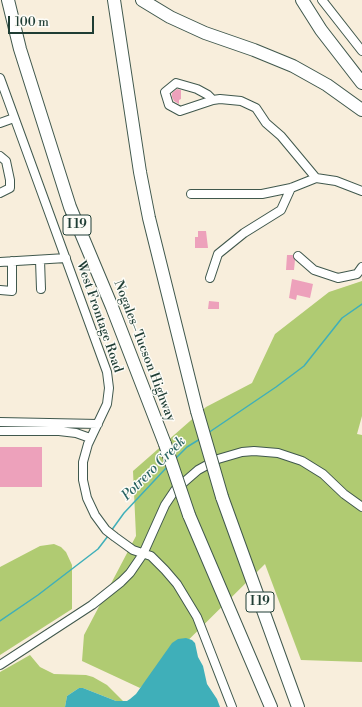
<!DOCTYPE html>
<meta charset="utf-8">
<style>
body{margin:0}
#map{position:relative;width:362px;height:707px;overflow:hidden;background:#f8eedc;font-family:"Libre Bodoni",serif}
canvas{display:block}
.scale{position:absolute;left:8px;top:16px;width:86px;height:18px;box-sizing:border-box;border:2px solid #1f3d34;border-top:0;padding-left:5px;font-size:12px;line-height:14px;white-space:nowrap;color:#1f3d34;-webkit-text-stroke:3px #fdfcf7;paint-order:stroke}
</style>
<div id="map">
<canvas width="362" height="707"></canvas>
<div class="scale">100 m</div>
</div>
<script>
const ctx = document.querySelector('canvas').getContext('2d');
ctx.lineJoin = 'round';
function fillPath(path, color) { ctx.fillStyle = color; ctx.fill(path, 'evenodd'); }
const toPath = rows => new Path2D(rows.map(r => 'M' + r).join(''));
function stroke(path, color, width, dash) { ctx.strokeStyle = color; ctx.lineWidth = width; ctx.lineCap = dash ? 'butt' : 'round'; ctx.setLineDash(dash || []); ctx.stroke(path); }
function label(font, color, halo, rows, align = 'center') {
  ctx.font = font + ' "Libre Bodoni",serif'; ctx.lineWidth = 3; ctx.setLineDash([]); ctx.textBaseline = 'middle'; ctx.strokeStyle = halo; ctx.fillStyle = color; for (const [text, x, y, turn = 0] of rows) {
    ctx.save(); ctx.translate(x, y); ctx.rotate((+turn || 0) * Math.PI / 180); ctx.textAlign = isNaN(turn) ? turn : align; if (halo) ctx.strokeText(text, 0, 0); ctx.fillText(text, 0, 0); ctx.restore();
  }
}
fillPath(toPath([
 [362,281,362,416,357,434,362,435,362,662,301,660,265,564,140,688,82,661,84,635,136,536,133,471,206,407,252,383,275,334,329,292],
 [54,544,61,547,66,552,72,565,72,609,0,655,0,567,40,546],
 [30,655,40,667,54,674,86,675,93,677,107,685,123,701,116,701,83,688,79,688,67,696,65,707,0,707,0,672]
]), '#b0cb72');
fillPath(toPath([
 [186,638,192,640,195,643,198,657,203,666,207,684,217,699,220,707,65,707,67,696,79,688,83,688,116,701,127,701,130,699,136,694,172,643,178,639]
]), '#3fafb9');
stroke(toPath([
 [208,433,276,387,304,366,342,318,362,304],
 [175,459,187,447,200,439],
 [111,531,124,513,168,466],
 [0,621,38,595,98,549,108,536]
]), '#3fafb9', 1.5);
fillPath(toPath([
 [177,89,181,90,181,99,179,100,179,104,174,101,172,97,172,93],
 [198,231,206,231,208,248,195,248,195,237,198,237],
 [287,255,293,255,295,260,294,270,286,270],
 [292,279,313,284,310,298,297,295,296,300,289,298],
 [209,301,219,302,219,309,208,309],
 [0,447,42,447,42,487,0,487]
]), '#eda1bb');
const minor = toPath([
 [322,0,362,51],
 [0,78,107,372,109,388,107,404,88,444,83,462,83,480,87,498,95,515,106,530,115,537,133,550,151,556,165,570,177,584,197,617,232,707],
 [213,100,208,95,197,89,176,83,165,92,169,105,180,111,213,100,220,99,241,101,256,108,266,123,281,136,316,178],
 [0,123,14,118],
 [0,156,6,161,10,180,10,188,0,193],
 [191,194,262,194,291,188,316,178,336,181,362,191],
 [298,256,314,270,338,278,357,274,362,267],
 [40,260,41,289],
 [0,262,66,258],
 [210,278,218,254,244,233,281,210,291,188],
 [0,290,12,291,12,261],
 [0,422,98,424],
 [0,431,59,431,76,433,90,438],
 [0,665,92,605,121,582,130,573,143,554,165,505,175,490,198,470,218,459,242,452,254,451,278,453,302,461,323,474,344,494,362,507]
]);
const highway = toPath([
 [8,0,20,49,70,207,112,307,165,444],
 [114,0,140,172,149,218,197,411],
 [142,0,170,17,205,33,254,50,293,66,327,85,362,110],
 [302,0,321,30,362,83],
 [222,497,298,707],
 [189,515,271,707]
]);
stroke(minor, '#40584d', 10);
stroke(highway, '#40584d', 14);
stroke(minor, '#fff', 8);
stroke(highway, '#fff', 12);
const highwayBridge = toPath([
 [197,411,222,497],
 [165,444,189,515]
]);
stroke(highwayBridge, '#40584d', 14, []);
stroke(highwayBridge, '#fff', 12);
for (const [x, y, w] of [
 [77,225,28],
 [260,602,28]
]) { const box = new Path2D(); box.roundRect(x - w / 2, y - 10, w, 20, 3); ctx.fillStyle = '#fdfcf7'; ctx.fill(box); stroke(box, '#1f3d34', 1); }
label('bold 12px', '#1f3d34', null, [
 ["I 19",77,225],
 ["I 19",260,602]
]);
label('13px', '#1f3d34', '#fdfcf7', [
 ["West Frontage Road",99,317,71],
 ["Nogales–Tucson Highway",144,351,69]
]);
label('italic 14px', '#2a6563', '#fdfcf7', [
 ["Potrero Creek",154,469,-45]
]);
</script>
